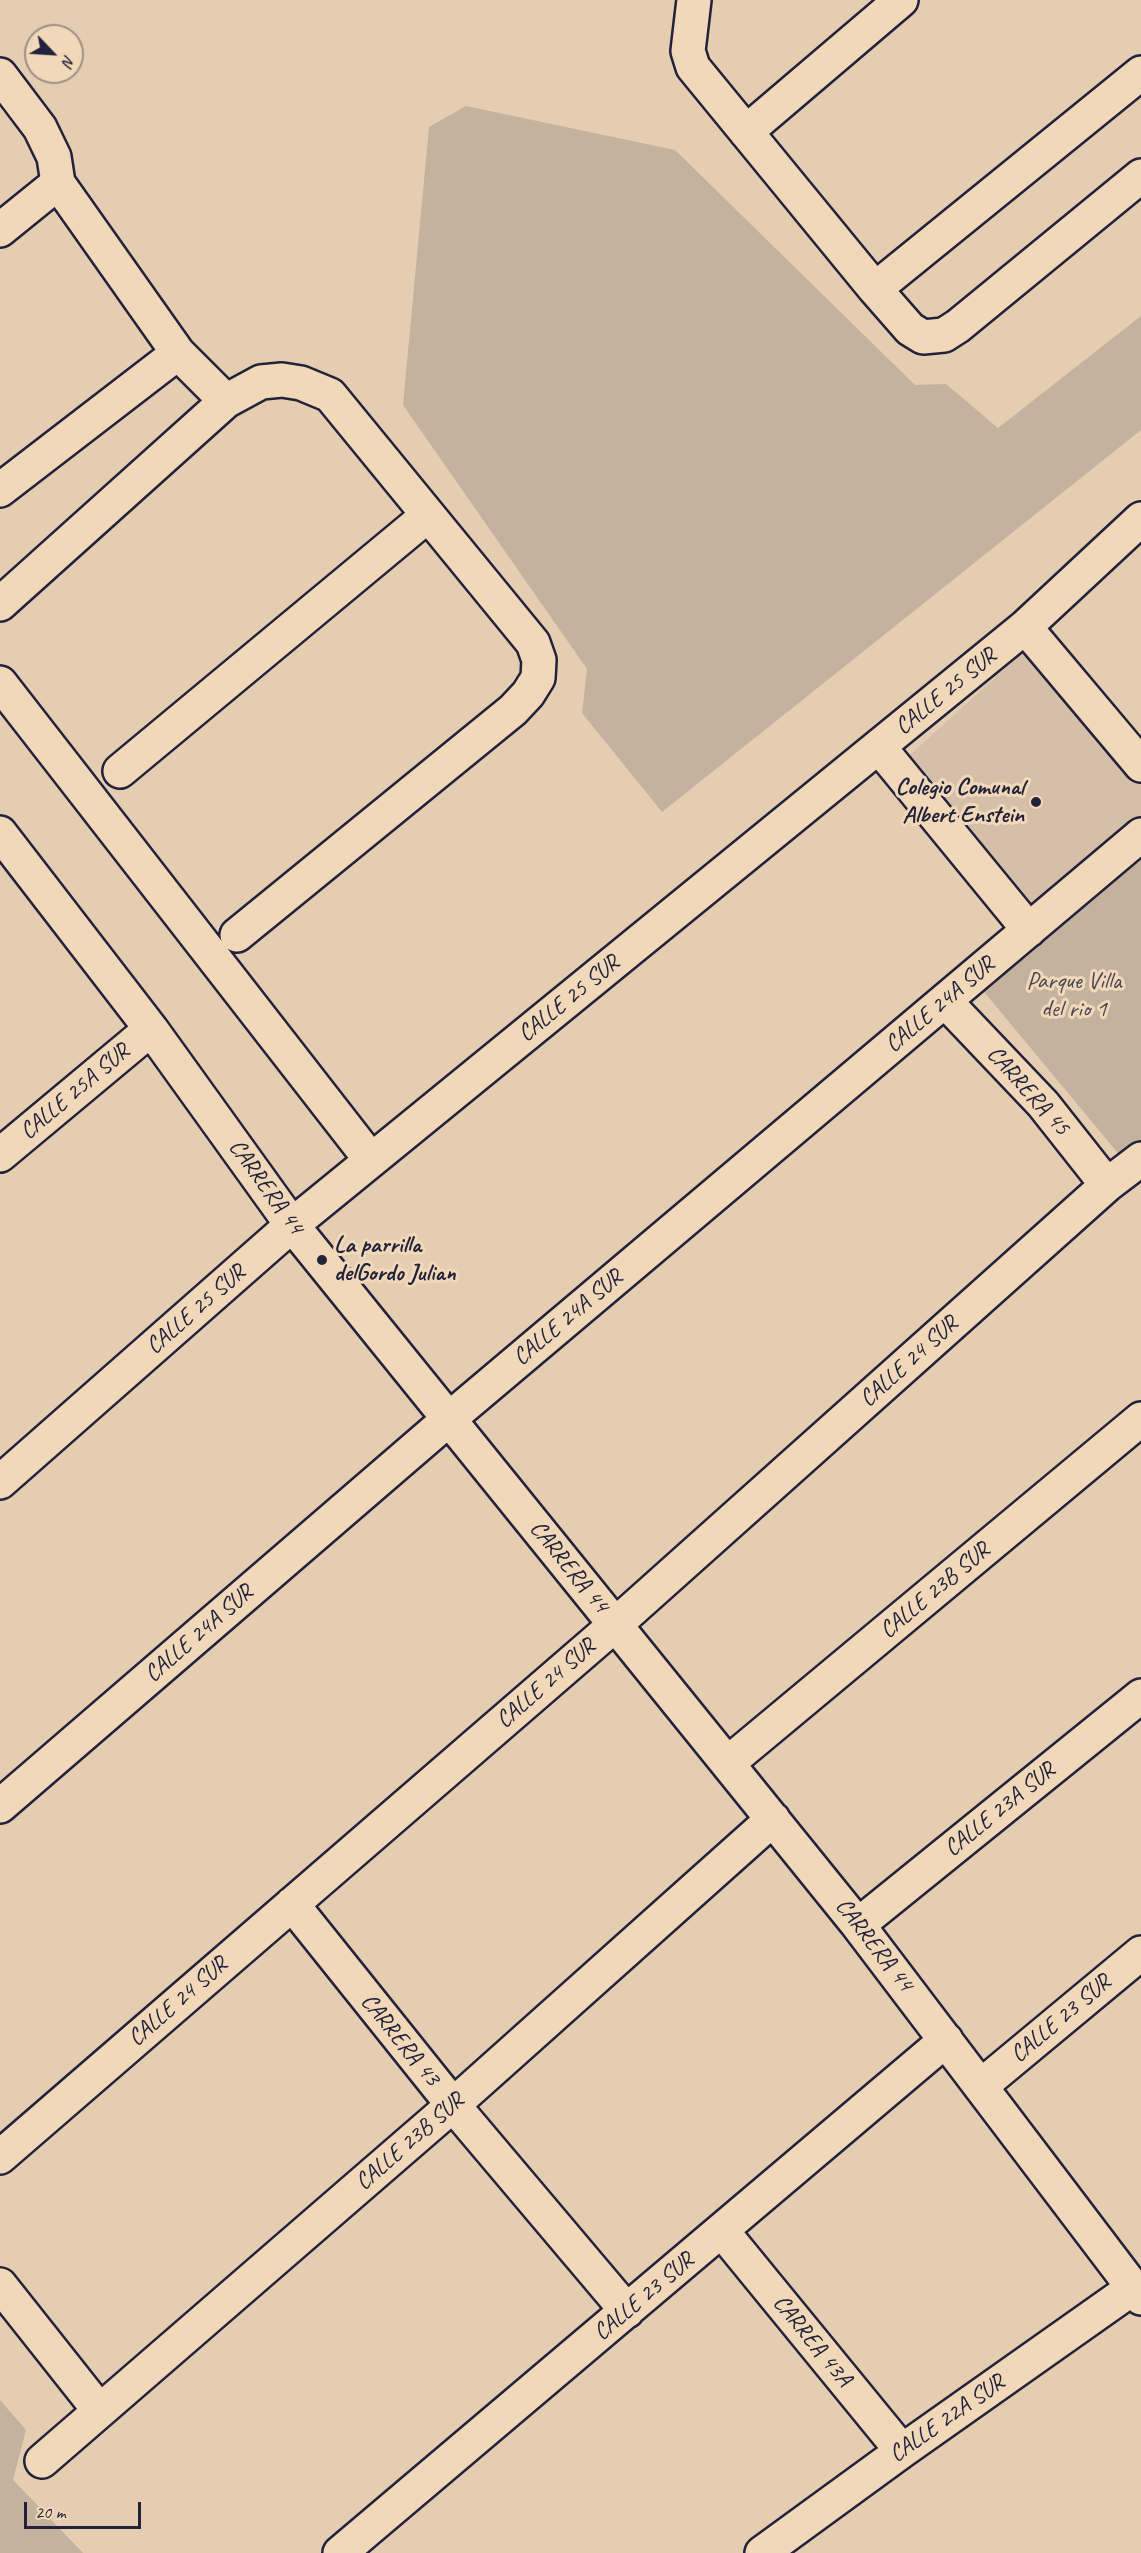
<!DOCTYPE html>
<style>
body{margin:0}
#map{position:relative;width:1141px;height:2553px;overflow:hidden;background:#e5cdb2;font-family:Caveat,sans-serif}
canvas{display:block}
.north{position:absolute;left:24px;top:24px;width:60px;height:60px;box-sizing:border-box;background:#f1d8b9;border:2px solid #9e8f87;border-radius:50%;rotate:115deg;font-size:16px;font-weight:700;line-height:24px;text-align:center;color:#22223b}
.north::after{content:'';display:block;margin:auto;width:21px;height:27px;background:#22223b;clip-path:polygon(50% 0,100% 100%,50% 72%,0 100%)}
.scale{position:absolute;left:24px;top:2502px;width:117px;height:27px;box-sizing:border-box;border:3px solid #22223b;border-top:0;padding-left:8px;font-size:18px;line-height:21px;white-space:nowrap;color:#22223b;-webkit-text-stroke:4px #f1d8b9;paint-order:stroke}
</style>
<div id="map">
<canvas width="1141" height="2553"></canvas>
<div class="north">N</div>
<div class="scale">20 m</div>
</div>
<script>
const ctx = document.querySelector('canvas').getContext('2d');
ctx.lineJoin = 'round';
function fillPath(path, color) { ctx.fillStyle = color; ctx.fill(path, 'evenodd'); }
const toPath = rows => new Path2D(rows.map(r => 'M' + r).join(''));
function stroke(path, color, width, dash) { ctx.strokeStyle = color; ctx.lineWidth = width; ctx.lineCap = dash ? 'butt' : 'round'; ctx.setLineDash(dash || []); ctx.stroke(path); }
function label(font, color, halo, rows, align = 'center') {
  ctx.font = font + ' Caveat,sans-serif'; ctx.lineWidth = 6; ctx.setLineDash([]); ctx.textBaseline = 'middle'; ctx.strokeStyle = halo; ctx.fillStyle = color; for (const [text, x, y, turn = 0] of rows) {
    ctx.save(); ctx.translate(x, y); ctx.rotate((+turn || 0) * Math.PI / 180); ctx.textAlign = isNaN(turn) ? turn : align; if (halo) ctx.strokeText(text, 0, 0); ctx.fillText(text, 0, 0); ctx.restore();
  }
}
fillPath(toPath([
 [1027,649,1141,779,1141,824,1026,921,901,763]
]), '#d5bfa8');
fillPath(toPath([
 [466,106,675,150,915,385,946,384,998,428,1141,316,1141,430,662,812,582,713,587,669,403,405,429,127],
 [1141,850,1141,1142,1122,1158,980,987],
 [0,2400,26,2430,13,2480,83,2553,0,2553]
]), '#c4b19e');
const minor = toPath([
 [694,0,688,51,693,67,875,289,910,329,923,337,944,335,958,326,1141,176],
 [0,75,40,128,54,157,58,183,178,353,226,401],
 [746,132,901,0],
 [0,230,58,183],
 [875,289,1141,73],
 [0,490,178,353],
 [0,604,226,401,261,382,282,380,301,383,330,395,533,643,539,660,538,678,528,694,513,710,237,935],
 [1025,627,1141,765],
 [0,683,371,1160],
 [879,747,1029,930],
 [120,771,427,516],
 [0,833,151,1029,292,1225,858,1925,1141,2298],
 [945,1001,1043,1104,1107,1185],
 [0,1155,151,1029],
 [0,1482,292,1225,1025,627,1141,519],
 [728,1763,1141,1419],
 [0,1806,449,1419,1141,835],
 [292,1904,453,2105,627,2311],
 [858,1925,1141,1696],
 [981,2086,1141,1953],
 [0,2157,616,1624,1107,1185,1141,1159],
 [722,2231,902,2451],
 [0,2285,99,2410],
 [42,2461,453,2105,773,1819],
 [340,2553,946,2040],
 [762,2553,902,2451,1133,2288]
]);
stroke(minor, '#22223b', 38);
stroke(minor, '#f1d8b9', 33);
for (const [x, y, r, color] of [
 [1036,802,6,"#22223b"],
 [322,1260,6,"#22223b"]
]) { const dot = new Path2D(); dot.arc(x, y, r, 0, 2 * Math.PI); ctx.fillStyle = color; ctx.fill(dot); stroke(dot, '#f1d8b9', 2); }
label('24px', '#22223b', '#f1d8b9', [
 ["CALLE 25 SUR",946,692,-39],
 ["CALLE 25 SUR",569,999,-39],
 ["CALLE 24A SUR",940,1005,-40],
 ["CARRERA 45",1028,1091,48],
 ["CALLE 25A SUR",75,1092,-40],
 ["CARRERA 44",266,1187,54],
 ["CALLE 25 SUR",196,1310,-41],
 ["CALLE 24A SUR",568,1318,-40],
 ["CALLE 24 SUR",909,1362,-42],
 ["CARRERA 44",569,1567,51],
 ["CALLE 23B SUR",935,1591,-40],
 ["CALLE 24A SUR",199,1634,-41],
 ["CALLE 24 SUR",546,1684,-41],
 ["CALLE 23A SUR",1000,1810,-39],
 ["CARRERA 44",874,1945,52],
 ["CALLE 24 SUR",178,2002,-41],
 ["CALLE 23 SUR",1061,2019,-40],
 ["CARRERA 43",400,2040,51],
 ["CALLE 23B SUR",410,2142,-41],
 ["CALLE 23 SUR",644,2297,-40],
 ["CARREA 43A",812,2341,51],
 ["CALLE 22A SUR",947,2419,-35]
]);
label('bold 24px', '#22223b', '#f1d8b9', [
 ["Colegio Comunal",1024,788],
 ["Albert Enstein",1024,816],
 ["La parrilla",334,1246,"left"],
 ["delGordo Julian",334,1274,"left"]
], 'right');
label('24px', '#4a4654', '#f1d8b9', [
 ["Parque Villa",1074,982],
 ["del rio 1",1074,1010]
]);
</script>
